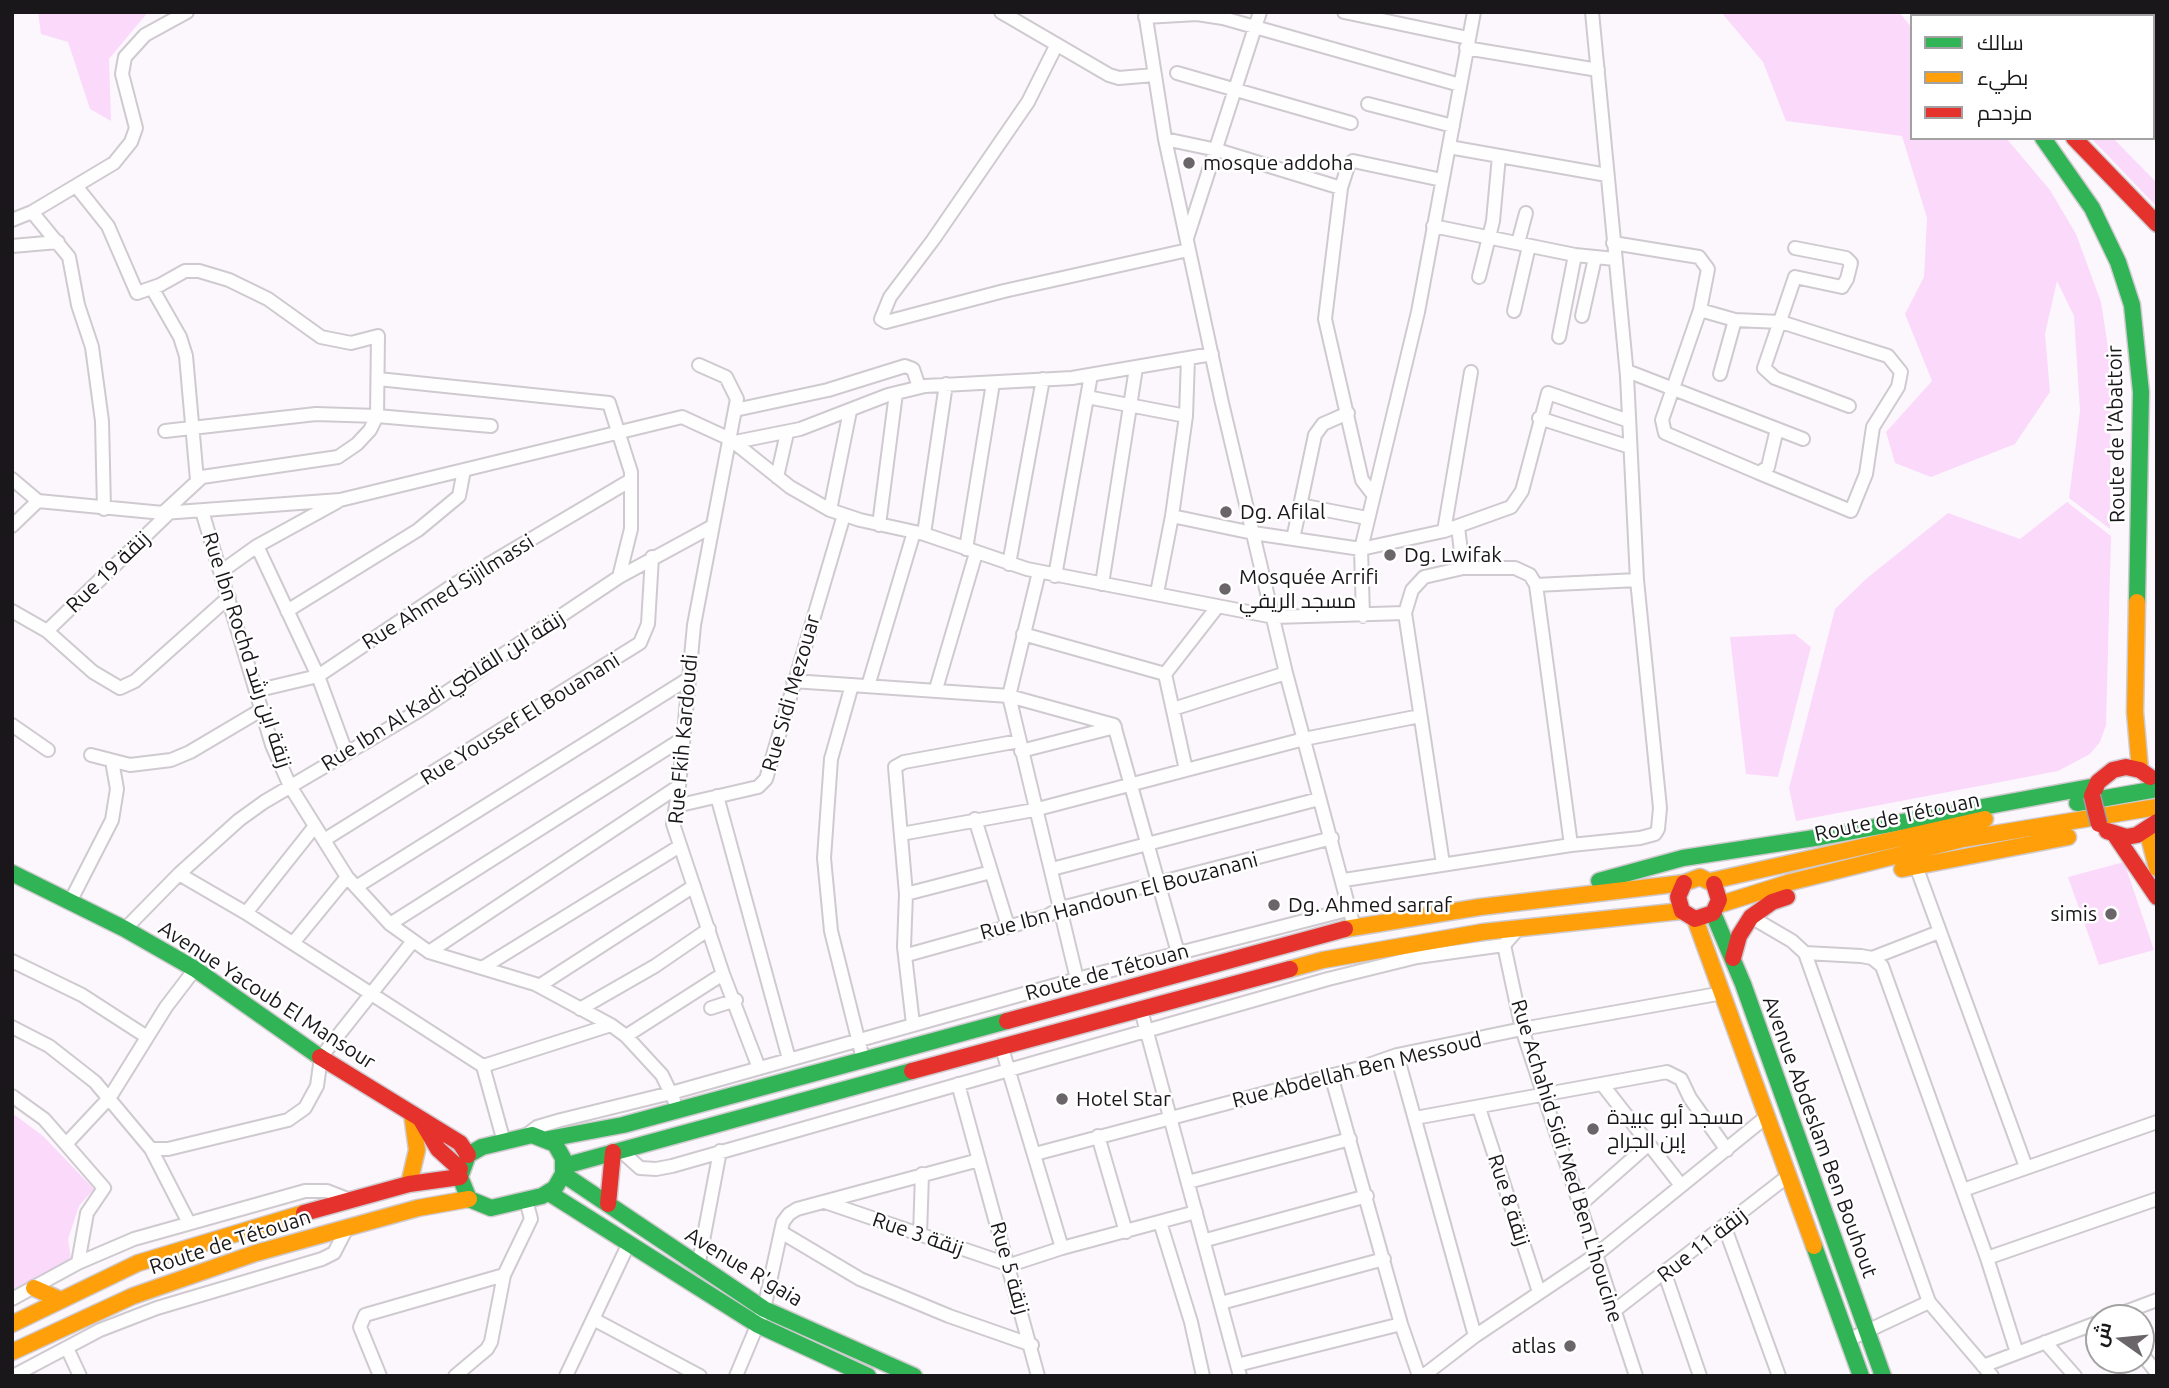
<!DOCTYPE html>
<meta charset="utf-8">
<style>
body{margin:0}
#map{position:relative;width:2169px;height:1388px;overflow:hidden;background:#fcf7fc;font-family:Ubuntu,Cairo,sans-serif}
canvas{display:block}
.frame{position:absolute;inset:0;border:14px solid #1a171a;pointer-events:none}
.legend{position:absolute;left:1910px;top:14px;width:245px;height:126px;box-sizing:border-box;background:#fff;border:2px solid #a3a2a3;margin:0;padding:9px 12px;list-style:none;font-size:21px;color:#1a171a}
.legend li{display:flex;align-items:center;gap:14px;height:35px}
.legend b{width:35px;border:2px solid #a3a2a3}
.north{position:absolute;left:2085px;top:1304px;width:70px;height:70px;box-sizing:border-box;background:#fff;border:2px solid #a3a2a3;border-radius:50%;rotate:285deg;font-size:19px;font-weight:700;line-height:28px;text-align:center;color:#1a171a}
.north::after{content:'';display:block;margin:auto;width:24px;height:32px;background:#696569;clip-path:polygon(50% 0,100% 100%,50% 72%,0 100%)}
</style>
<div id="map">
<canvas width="2169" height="1388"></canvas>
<div class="frame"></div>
<ul class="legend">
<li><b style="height:9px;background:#30b455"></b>سالك</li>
<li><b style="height:9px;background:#ff9f0a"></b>بطيء</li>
<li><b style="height:9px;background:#e5322d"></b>مزدحم</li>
</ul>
<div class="north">ش</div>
</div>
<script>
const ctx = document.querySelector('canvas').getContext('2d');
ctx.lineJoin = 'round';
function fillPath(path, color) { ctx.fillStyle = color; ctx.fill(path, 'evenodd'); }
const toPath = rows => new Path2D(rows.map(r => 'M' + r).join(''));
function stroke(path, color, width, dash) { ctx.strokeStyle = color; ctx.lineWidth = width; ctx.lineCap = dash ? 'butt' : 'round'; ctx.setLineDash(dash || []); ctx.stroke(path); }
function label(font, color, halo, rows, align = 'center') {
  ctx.font = font + ' Ubuntu,Cairo,sans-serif'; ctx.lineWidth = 5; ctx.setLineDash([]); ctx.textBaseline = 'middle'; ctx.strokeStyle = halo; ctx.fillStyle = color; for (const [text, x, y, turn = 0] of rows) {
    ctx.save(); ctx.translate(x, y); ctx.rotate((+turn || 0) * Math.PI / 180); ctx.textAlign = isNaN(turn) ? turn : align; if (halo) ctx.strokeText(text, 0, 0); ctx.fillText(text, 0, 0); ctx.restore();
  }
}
fillPath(toPath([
 [38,12,148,12,109,59,111,121,90,109,68,42,41,34],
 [1721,12,1899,12,1912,28,1912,138,2006,138,2050,190,2076,234,2101,302,2111,367,2110,529,2069,498,2080,411,2074,316,2057,281,2045,334,2050,392,2015,444,1931,477,1895,463,1886,432,1932,381,1905,314,1924,277,1927,218,1902,136,1786,121,1763,62],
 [2091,138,2113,138,2157,183,2157,207],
 [2067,502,2111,536,2106,725,2100,742,2090,754,2058,771,1796,821,1789,788,1835,609,1866,579,1948,513,2020,539],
 [1795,634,1811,647,1778,777,1746,774,1730,637],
 [2124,862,2154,950,2099,965,2068,877],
 [12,1113,43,1136,94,1189,79,1206,68,1239,71,1259,12,1290]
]), '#fbd9fb');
stroke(toPath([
 [2077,12,2081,16],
 [2153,91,2157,95]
]), '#f1bdf2', 3.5);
const street = toPath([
 [1001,12,1109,75,1119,78,1154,75],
 [1145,12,1165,139,1222,403,1286,673,1354,927],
 [1344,12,1468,38],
 [1145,17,1197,14,1223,18,1460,85],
 [1056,46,1028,102,933,240,890,297,881,319,886,322,1004,291,1188,250],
 [1466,48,1598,70],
 [1177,73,1351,123],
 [1368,104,1453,126],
 [1165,139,1217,150,1341,188],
 [1449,147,1607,175],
 [76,186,108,226,137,293,160,285,185,271,199,271,229,280,268,299,321,337,351,343,378,336,377,416,370,430,357,444,338,457,202,477,163,513],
 [32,212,69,257,78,305,92,347,102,421,104,509],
 [12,220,32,212,114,163,131,142,136,128,122,74,125,57,145,35,187,12],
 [1433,226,1575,255,1615,259],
 [1187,238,1260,12],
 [1518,243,1526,213],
 [1613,243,1699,257,1708,269,1700,310,1662,420,1665,433,1759,473,1768,467,1777,429],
 [12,246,58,242],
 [1795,248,1846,258,1851,263,1847,279,1842,287,1795,277,1764,368,1775,378,1849,406],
 [1479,277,1493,221,1499,156],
 [152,288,180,337,186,356,197,480],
 [1700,310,1735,320,1781,322,1831,338,1888,356,1901,372,1898,387,1873,427,1866,474,1851,511,1759,473],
 [1514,311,1529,246],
 [1582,316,1595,258],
 [1559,337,1575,255],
 [699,365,726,377,737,399,694,625,679,786,673,824,723,974,759,1068],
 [1627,371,1803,439],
 [1720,374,1735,320],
 [378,379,609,403,631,472,631,529,619,577],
 [1087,397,1186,416],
 [735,410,828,390,905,366,913,369,919,387],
 [1539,418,1630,447],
 [165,431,316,414,377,416,491,426],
 [735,442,800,429,888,395,925,386,1072,378,1212,354],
 [777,477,787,433],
 [12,479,38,501,163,513,340,500,682,417,730,439,790,487,830,510,860,520,924,534,1027,569,1274,617,1405,613],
 [1372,493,1362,480,1325,319,1341,188,1348,166,1353,161,1442,180],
 [1300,505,1367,518],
 [830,510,850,411],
 [202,511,272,745,290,786,347,877,390,924,429,952,535,984,611,1025,626,1036,662,1075,674,1100],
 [1172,516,1253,533,1361,549,1444,531,1511,507,1522,491,1548,393,1629,421],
 [879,525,896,393],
 [12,526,38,501],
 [1458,527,1463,568],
 [1444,531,1471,372],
 [924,534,946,384],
 [1293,539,1315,435,1323,424,1348,413],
 [257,546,318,676,346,752],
 [966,549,993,383],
 [1009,564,1043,379],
 [222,571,257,546,337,502],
 [1039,572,1009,696,1077,979],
 [1055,576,1091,375],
 [1102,584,1136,368],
 [1536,585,1637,580],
 [1157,593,1172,516,1186,416,1188,358],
 [12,611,47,631,93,672,120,688,135,681,229,597],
 [287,611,418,530,459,496,464,470],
 [1363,616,1361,549,1418,312,1474,12],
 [47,631,169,513],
 [1023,634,1165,674,1186,770],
 [1165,674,1218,606],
 [793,681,1009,696,1114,725,1178,953],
 [852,685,831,759,824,858,831,931,863,1059],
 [868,686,914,532],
 [936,689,976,553],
 [259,690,318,676,452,586,631,480],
 [1173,709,1286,673],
 [12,725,48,750],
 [1021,751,1115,727],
 [91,755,130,765,171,760,190,752,261,710],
 [717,796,789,1059],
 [676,806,758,787,766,779,844,515],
 [975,819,1008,926],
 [901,834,1034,810,1304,739,1420,716],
 [324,840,640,643,648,624,652,557],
 [1443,864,1405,613,1412,590,1424,577,1463,568,1515,568,1530,575,1536,585,1571,845],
 [1916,866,2026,1167],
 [1052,869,1319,799],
 [179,874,246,913,483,1066,504,1142],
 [1344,880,1571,845,1640,838,1655,834,1658,829,1660,808,1637,580,1627,376,1592,12],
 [356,887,688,679],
 [906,894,991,872],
 [70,902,112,820,117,789,112,761],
 [246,913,315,826],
 [1751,917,1792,941,1805,953,1929,1302,1992,1376],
 [390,924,682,739],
 [125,929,179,874,239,820,264,802,420,710,619,577,711,527],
 [293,943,347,877],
 [1504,945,1522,1029,1636,1376],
 [429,952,679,786],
 [1805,953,1861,956,1872,958,1882,966,1987,1258,2017,1353],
 [907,955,1047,916,1061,908,1332,838],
 [1872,958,1939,932],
 [12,961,82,995,147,1037],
 [482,968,680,846],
 [539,986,694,886],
 [711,1008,736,1000],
 [580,1009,655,966,709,929],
 [1141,1010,1240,1376],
 [913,1024,904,947,906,894,895,767,904,762,1019,741],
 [12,1027,49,1046,95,1082,151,1149,168,1149,288,1120,305,1108,317,1086,321,1057,413,941],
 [626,1036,723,974],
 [1001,1045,1062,1248],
 [1397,1055,1475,1336],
 [483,1066,611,1025],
 [1331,1075,1401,1324,1419,1376],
 [958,1084,1038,1376],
 [1602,1084,1680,1184],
 [12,1096,44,1119,104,1188,87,1213,78,1263],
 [1479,1108,1539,1292],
 [1415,1118,1667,1072,1681,1079,1690,1098,1727,1150],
 [528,1134,537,1127,561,1120,671,1093,1077,979,1351,909],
 [1098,1136,1126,1232],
 [67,1143,110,1097,166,1007,195,969],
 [151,1149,189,1223],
 [620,1150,640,1168,656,1169,672,1166,1328,979,1417,957,1504,945,1518,929],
 [1035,1154,1360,1068,1397,1055,1522,1029,1723,993],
 [1188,1182,1350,1139],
 [1963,1190,2157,1122],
 [825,1202,1010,1265],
 [1581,1204,1649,1144],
 [1160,1222,1191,1322,1203,1376],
 [1725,1228,1779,1376],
 [781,1232,860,1279,949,1316,1032,1345],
 [920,1235,922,1174],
 [1206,1240,1367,1196],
 [1987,1258,2157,1199],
 [1010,1265,1062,1248,1196,1212],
 [698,1267,720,1151],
 [1665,1274,1700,1376],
 [12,1299,78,1263,134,1239,305,1191,327,1191,345,1198],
 [1221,1303,1384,1259],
 [1614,1311,1788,1176],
 [2109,1318,2157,1300],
 [595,1320,700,1376],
 [1848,1340,1929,1302],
 [2045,1342,2075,1376],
 [67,1348,80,1376],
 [2141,1353,2157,1373],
 [1237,1365,1401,1324],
 [1983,1366,2099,1322],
 [13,1376,100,1330,157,1308,322,1259,334,1253,347,1228],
 [380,1376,360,1327,365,1315,504,1275],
 [455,1376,487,1349,491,1342,504,1275,531,1219,526,1200],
 [566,1376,629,1243],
 [736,1376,764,1309,783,1222,789,1214,797,1209,979,1160],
 [1423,1376,1475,1336,1597,1254,1766,1117]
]);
const fast = toPath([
 [1931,12,1934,16],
 [2043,138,2092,208,2118,262,2132,305,2141,392,2137,602],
 [2077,803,2157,789],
 [12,873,125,929,195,969,320,1057],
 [1599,881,1683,858,1821,837,2096,786],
 [1713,913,1743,984,1883,1376],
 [532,1135,555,1144,563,1158,563,1174,555,1188,542,1196,491,1208,469,1199,460,1177,468,1155,482,1147,532,1135],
 [548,1139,623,1125,1007,1021],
 [564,1166,912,1071],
 [563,1174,764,1309,914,1376],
 [549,1193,758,1325,868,1376],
 [1814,1246,1861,1376]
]);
const slow = toPath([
 [2137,602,2135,712,2140,770],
 [2147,830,2157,868],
 [1902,869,2068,837],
 [1711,881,1985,819],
 [1718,905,1791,882,1963,839,2157,807],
 [1695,919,1814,1246],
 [1345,929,1480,907,1684,883,1700,877,1714,884],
 [1290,969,1323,960,1483,932,1682,911],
 [409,1184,417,1150,412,1114],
 [34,1288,61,1300],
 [12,1324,138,1263,304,1213],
 [12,1352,133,1296,256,1253,418,1208,469,1199]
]);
const jam = toPath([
 [2074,138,2157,224],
 [2092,796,2098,782,2113,770,2126,767,2140,770,2150,777],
 [2107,831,2126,837,2137,835,2157,822],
 [2115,835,2157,897],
 [1684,883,1678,897,1682,911,1695,919,1713,913,1719,900,1714,884],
 [1733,958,1739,936,1751,917,1772,902,1787,897],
 [1007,1021,1345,929],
 [320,1057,460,1143,468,1155],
 [912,1071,1290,969],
 [421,1120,438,1149,460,1169],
 [608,1204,613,1152],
 [304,1213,409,1184,460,1177]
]);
stroke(street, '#cfcacf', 16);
stroke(fast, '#cfcacf', 19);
stroke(slow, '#cfcacf', 19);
stroke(jam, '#cfcacf', 19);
stroke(street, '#fffeff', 12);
stroke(fast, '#30b455', 16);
stroke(slow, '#ff9f0a', 16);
stroke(jam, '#e5322d', 16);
const jamBridge = toPath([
 [2092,796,2099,824]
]);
stroke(jamBridge, '#96a29e', 19, []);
stroke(jamBridge, '#e5322d', 16);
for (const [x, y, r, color] of [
 [1189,163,7,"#696569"],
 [1226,512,7,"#696569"],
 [1390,555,7,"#696569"],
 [1225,589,7,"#696569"],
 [1274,905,7,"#696569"],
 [2111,914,7,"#696569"],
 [1062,1099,7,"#696569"],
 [1593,1129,7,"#696569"],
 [1570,1346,7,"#696569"]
]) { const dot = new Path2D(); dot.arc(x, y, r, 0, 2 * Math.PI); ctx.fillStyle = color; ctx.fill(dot); stroke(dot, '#fff', 2.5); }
label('21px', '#1a171a', '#fff', [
 ["mosque addoha",1203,163],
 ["Dg. Afilal",1240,512],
 ["Dg. Lwifak",1404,555],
 ["Mosquée Arrifi",1239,577],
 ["مسجد الريفي",1239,601],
 ["Dg. Ahmed sarraf",1288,905],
 ["simis",2097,914,"right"],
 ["Hotel Star",1076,1099],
 ["مسجد أبو عبيدة",1607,1117],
 ["إبن الجراح",1607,1141],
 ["atlas",1556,1346,"right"]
], 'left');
label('21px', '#1a171a', '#fff', [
 ["Route de l’Abattoir",2116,434,-91],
 ["Rue 19 زنقة",108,572,-44],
 ["Rue Ahmed Sijilmassi",448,592,-32],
 ["Rue Ibn Rochd زنقة ابن رشد",247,650,72],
 ["Rue Ibn Al Kadi زنقة ابن القاضي",443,691,-32],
 ["Rue Sidi Mezouar",791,693,-74],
 ["Rue Youssef El Bouanani",520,719,-32],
 ["Rue Fkih Kardoudi",683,739,-85],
 ["Route de Tétouan",1897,817,-12],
 ["Rue Ibn Handoun El Bouzanani",1119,896,-15],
 ["Route de Tétouan",1107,972,-15],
 ["Avenue Yacoub El Mansour",267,995,33],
 ["Rue Abdellah Ben Messoud",1357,1070,-14],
 ["Avenue Abdeslam Ben Bouhout",1820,1137,70],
 ["Rue Achahid Sidi Med Ben L'houcine",1567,1161,73],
 ["Rue 8 زنقة",1509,1200,72],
 ["Rue 3 زنقة",918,1234,19],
 ["Route de Tétouan",230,1242,-18],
 ["Rue 11 زنقة",1702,1245,-38],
 ["Avenue R'gaia",744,1267,31],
 ["Rue 5 زنقة",1010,1268,74]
]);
</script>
